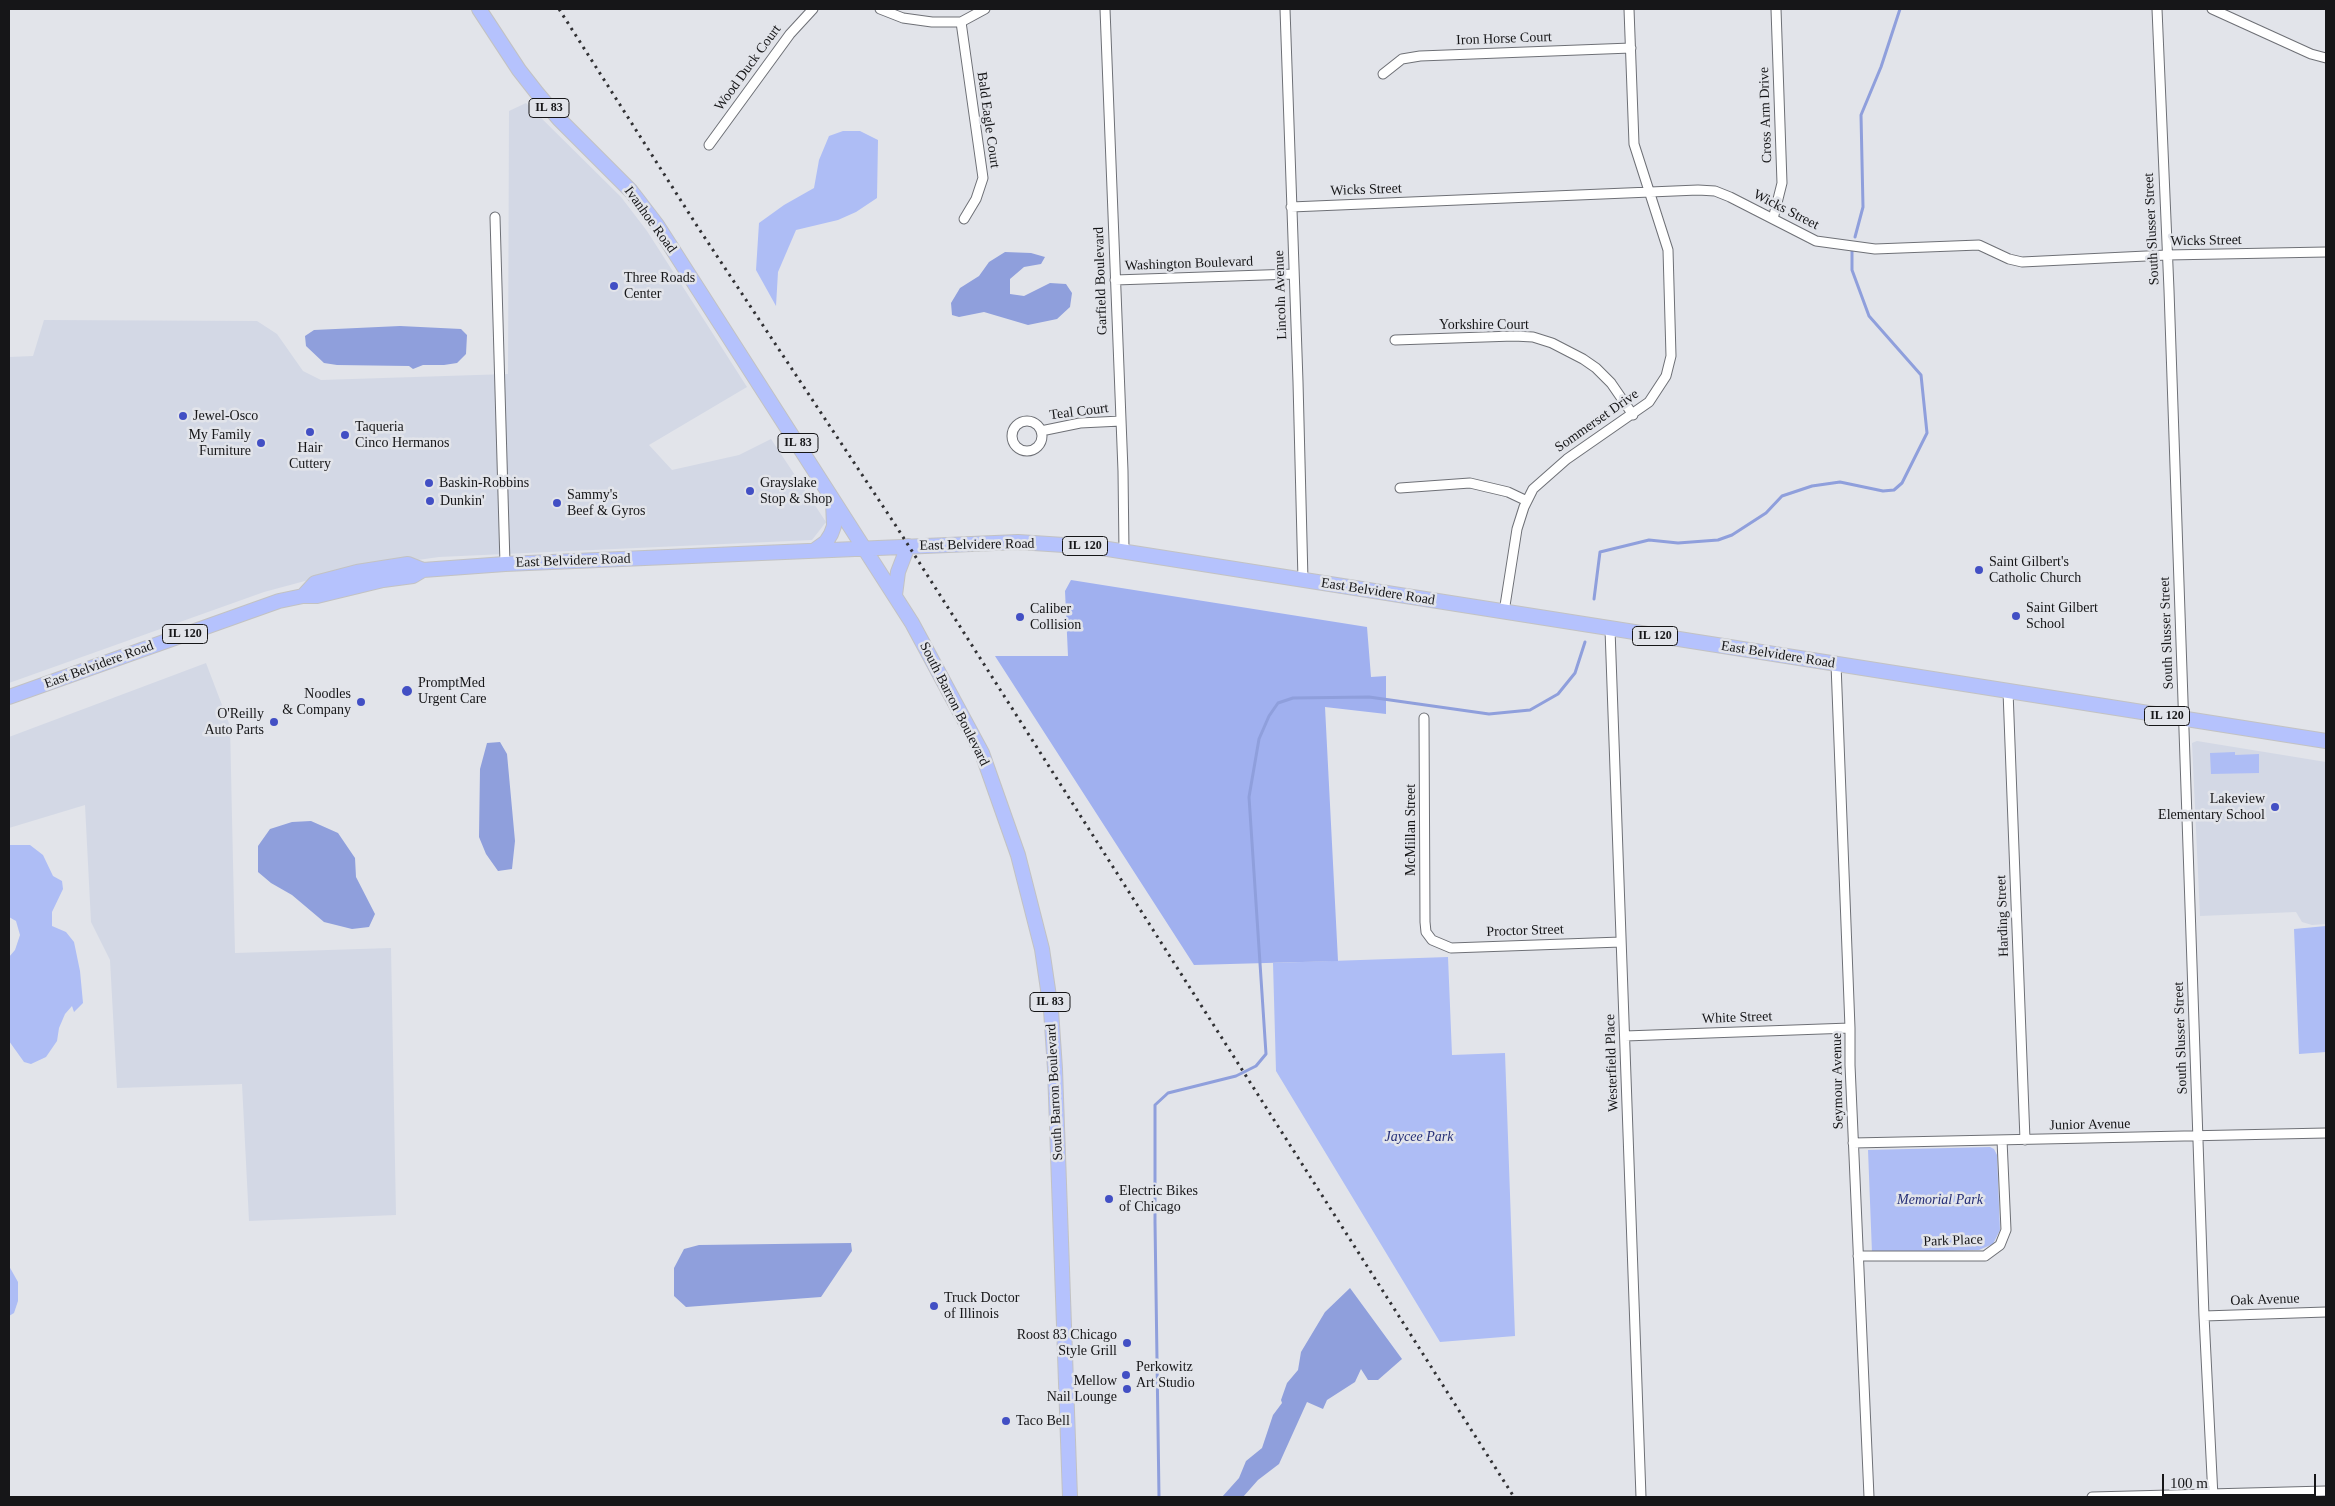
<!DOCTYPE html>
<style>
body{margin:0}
#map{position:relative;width:2335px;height:1506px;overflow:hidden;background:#e2e4ea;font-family:Georgia,serif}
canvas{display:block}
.frame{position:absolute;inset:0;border:10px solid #161618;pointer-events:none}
.scale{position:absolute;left:2162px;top:1474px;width:154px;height:22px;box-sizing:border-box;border:2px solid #161618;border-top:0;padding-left:6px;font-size:15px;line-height:18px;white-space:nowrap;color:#161618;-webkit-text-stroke:4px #e2e4ea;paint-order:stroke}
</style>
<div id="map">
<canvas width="2335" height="1506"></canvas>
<div class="frame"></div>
<div class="scale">100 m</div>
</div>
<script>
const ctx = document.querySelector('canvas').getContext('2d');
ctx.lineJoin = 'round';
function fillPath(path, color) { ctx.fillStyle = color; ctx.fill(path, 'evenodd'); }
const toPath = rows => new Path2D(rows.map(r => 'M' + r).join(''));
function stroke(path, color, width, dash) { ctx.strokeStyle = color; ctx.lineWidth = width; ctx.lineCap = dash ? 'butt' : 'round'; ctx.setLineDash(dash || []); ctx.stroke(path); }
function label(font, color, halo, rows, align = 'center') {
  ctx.font = font + ' Georgia,serif'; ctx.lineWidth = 5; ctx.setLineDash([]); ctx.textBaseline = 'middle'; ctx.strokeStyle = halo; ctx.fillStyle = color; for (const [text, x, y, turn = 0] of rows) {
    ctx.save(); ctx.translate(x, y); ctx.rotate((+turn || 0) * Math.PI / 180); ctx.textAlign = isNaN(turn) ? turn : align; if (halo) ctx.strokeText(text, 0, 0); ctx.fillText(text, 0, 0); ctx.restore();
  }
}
fillPath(toPath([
 [526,103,621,197,647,231,747,387,649,445,672,470,739,455,771,439,826,522,812,540,439,557,346,570,264,592,9,683,9,357,33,356,44,320,257,321,277,334,303,371,321,380,508,374,509,111],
 [206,663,230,726,235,953,391,948,396,1215,249,1221,242,1084,117,1088,110,960,91,922,85,805,9,828,9,737],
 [2197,741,2326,762,2326,924,2312,925,2302,922,2296,912,2200,916,2192,743]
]), '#d3d8e5');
fillPath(toPath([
 [843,131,860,131,878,140,877,198,856,212,838,220,796,230,778,272,776,306,756,270,759,223,784,205,814,188,819,160,829,136],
 [2235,752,2235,755,2259,754,2259,773,2211,774,2210,753],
 [9,845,30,845,43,855,53,876,62,881,63,889,52,912,52,926,66,932,74,942,80,971,83,1003,74,1012,72,1006,65,1014,59,1028,57,1041,46,1057,31,1064,24,1062,9,1041,9,957,15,950,20,935,16,921,9,917],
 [2326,926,2326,1052,2299,1054,2294,929],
 [1448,957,1452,1055,1505,1053,1515,1336,1440,1342,1276,1071,1273,963],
 [1990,1147,1994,1149,1997,1155,2000,1230,1993,1244,1979,1250,1872,1253,1868,1150],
 [9,1266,18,1282,18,1301,14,1313,9,1316]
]), '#aebdf5');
fillPath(toPath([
 [1071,580,1367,627,1371,677,1386,676,1386,714,1325,707,1338,961,1194,965,995,656,1068,656,1065,591]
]), '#a0b0ef');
fillPath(toPath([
 [1005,252,1031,253,1045,257,1041,264,1024,267,1010,279,1010,294,1024,296,1050,283,1066,284,1072,293,1070,307,1057,319,1028,325,984,312,959,317,952,315,951,303,960,288,979,276,989,262],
 [400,326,461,329,467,335,466,354,457,363,444,365,423,365,413,369,409,366,337,365,324,363,306,346,305,336,314,330],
 [500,742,507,754,515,841,512,869,498,871,486,854,479,837,480,769,487,743],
 [311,821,338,833,355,858,356,877,375,914,369,927,352,929,324,922,292,895,271,883,258,872,258,846,270,829,292,822],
 [851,1243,852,1251,821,1297,686,1307,674,1296,674,1268,684,1249,699,1245],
 [1350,1288,1402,1359,1378,1380,1368,1380,1361,1369,1355,1382,1327,1400,1323,1409,1307,1402,1279,1464,1258,1480,1243,1497,1222,1497,1239,1478,1246,1461,1262,1448,1273,1415,1282,1403,1281,1400,1287,1383,1298,1370,1301,1352,1325,1312]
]), '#8f9fdc');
stroke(toPath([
 [1855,237,1863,207,1861,115,1881,67,1900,9],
 [1594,599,1600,552,1649,540,1678,543,1718,540,1732,535,1766,513,1782,496,1812,486,1840,482,1883,491,1894,490,1902,483,1927,433,1921,375,1869,316,1852,270,1852,251],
 [1159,1497,1155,1222,1155,1105,1168,1093,1236,1076,1256,1066,1266,1054,1249,797,1259,739,1269,716,1278,703,1293,698,1369,697,1489,714,1530,710,1558,694,1575,673,1585,642]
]), '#8f9fdc', 3);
const street = toPath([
 [880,9,903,18,932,22,961,22,985,9],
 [1105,9,1123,471,1124,551],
 [1285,9,1298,382,1303,580],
 [2157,9,2169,290,2204,1316,2213,1497],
 [2212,9,2311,54,2326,58],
 [961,22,983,178,976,199,964,219],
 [1383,74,1402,59,1420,56,1631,48],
 [709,145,790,34,813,9],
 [1291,207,1698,190,1715,191,1730,197,1816,241,1875,249,1979,245,2009,259,2022,262,2167,255,2326,252],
 [495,217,505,564],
 [1773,219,1782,183,1776,9],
 [1115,280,1293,274],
 [1395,340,1514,336,1533,337,1552,343,1583,359,1596,368,1611,383,1633,415],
 '1012 436a15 15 0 1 1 30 0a15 15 0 1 1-30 0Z',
 [1041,431,1080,423,1121,421],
 [1400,488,1470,483,1508,492,1527,501],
 [1504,612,1517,529,1524,507,1533,489,1567,459,1649,402,1666,376,1671,356,1668,250,1634,144,1629,9],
 [1610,629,1641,1497],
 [1836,664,1850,1028,1850,1065,1869,1497],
 [2008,691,2025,1140],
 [1424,718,1425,922,1426,932,1432,940,1451,948,1621,942],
 [1625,1036,1850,1028],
 [1853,1143,2326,1133],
 [1858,1256,1985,1256,2000,1245,2006,1230,2002,1140],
 [2204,1316,2326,1312],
 [2092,1497,2326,1491]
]);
const primary = toPath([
 [479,9,519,70,537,93,559,119,631,191,657,225,912,623,982,753,1018,855,1042,949,1051,1010,1055,1069,1070,1497],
 [815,550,826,542,831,534,834,526,833,501],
 [895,595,898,572,908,546],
 [303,596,315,583,357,572,408,564,423,570,505,564,1018,542,1095,547,2326,741],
 [9,697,279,601,303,596,317,596,383,580,413,576,423,570]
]);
stroke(street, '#6e7076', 11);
stroke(primary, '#c2c2c3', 16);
stroke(street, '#fff', 9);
stroke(primary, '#b5c2fd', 14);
stroke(toPath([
 [559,9,699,229,896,526,1514,1497]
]), '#313134', 3, [2.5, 5]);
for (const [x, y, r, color] of [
 [614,286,5,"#424fc4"],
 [183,416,5,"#424fc4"],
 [310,432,5,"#424fc4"],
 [345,435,5,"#424fc4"],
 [261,443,5,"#424fc4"],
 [429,483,5,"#424fc4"],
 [750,491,5,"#424fc4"],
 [430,501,5,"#424fc4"],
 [557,503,5,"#424fc4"],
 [1979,570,5,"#424fc4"],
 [2016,616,5,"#424fc4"],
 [1020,617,5,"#424fc4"],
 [407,691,6,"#424fc4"],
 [361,702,5,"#424fc4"],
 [274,722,5,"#424fc4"],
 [2275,807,5,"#424fc4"],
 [1109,1199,5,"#424fc4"],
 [934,1306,5,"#424fc4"],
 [1127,1343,5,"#424fc4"],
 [1126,1375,5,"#424fc4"],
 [1127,1389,5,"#424fc4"],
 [1006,1421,5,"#424fc4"]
]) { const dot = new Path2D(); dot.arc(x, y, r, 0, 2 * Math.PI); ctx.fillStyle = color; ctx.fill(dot); stroke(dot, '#e2e4ea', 2); }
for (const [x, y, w] of [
 [549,108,40],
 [798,443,40],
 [1085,546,45],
 [185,634,45],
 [1655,636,45],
 [2167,716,45],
 [1050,1002,40]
]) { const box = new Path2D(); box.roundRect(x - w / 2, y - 9.5, w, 19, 4); ctx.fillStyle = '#e2e4ea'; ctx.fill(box); stroke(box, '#161618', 1); }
label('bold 12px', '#161618', null, [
 ["IL 83",549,108],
 ["IL 83",798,443],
 ["IL 120",1085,546],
 ["IL 120",185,634],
 ["IL 120",1655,636],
 ["IL 120",2167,716],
 ["IL 83",1050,1002]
]);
label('14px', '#161618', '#e2e4ea', [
 ["Iron Horse Court",1504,39,-2],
 ["Wood Duck Court",748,68,-54],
 ["Cross Arm Drive",1766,115,-92],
 ["Bald Eagle Court",988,120,82],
 ["Wicks Street",1366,190,-2],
 ["Wicks Street",1786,210,27],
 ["Ivanhoe Road",650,220,54],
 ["South Slusser Street",2152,229,-93],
 ["Wicks Street",2206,241,-1],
 ["Washington Boulevard",1189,264,-2],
 ["Garfield Boulevard",1101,281,-92],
 ["Lincoln Avenue",1281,295,-92],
 ["Yorkshire Court",1484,325],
 ["Teal Court",1079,412,-7],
 ["Sommerset Drive",1597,421,-35],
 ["East Belvidere Road",977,545,-1],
 ["East Belvidere Road",573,561,-2],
 ["East Belvidere Road",1378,592,9],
 ["South Slusser Street",2167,633,-92],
 ["East Belvidere Road",1778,655,9],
 ["East Belvidere Road",99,665,-20],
 ["South Barron Boulevard",954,704,63],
 ["McMillan Street",1411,830,-90],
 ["Harding Street",2003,916,-92],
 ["Proctor Street",1525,931,-2],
 ["White Street",1737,1018,-2],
 ["South Slusser Street",2181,1038,-92],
 ["Westerfield Place",1612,1063,-92],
 ["Seymour Avenue",1838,1081,-91],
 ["South Barron Boulevard",1055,1092,-93],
 ["Junior Avenue",2090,1125,-1],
 ["Park Place",1953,1241,-2],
 ["Oak Avenue",2265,1300,-2]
]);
label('14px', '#161618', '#e2e4ea', [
 ["Three Roads",624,278],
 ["Center",624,294],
 ["Jewel-Osco",193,416],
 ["Taqueria",355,427],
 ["Cinco Hermanos",355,443],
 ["My Family",251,435,"right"],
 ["Furniture",251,451,"right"],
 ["Hair",310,448,"center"],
 ["Cuttery",310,464,"center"],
 ["Baskin-Robbins",439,483],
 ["Grayslake",760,483],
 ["Stop & Shop",760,499],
 ["Sammy's",567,495],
 ["Beef & Gyros",567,511],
 ["Dunkin'",440,501],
 ["Saint Gilbert's",1989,562],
 ["Catholic Church",1989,578],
 ["Saint Gilbert",2026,608],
 ["School",2026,624],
 ["Caliber",1030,609],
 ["Collision",1030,625],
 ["PromptMed",418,683],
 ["Urgent Care",418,699],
 ["Noodles",351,694,"right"],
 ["& Company",351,710,"right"],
 ["O'Reilly",264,714,"right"],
 ["Auto Parts",264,730,"right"],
 ["Lakeview",2265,799,"right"],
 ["Elementary School",2265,815,"right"],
 ["Electric Bikes",1119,1191],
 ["of Chicago",1119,1207],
 ["Truck Doctor",944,1298],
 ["of Illinois",944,1314],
 ["Roost 83 Chicago",1117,1335,"right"],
 ["Style Grill",1117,1351,"right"],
 ["Perkowitz",1136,1367],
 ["Art Studio",1136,1383],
 ["Mellow",1117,1381,"right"],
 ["Nail Lounge",1117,1397,"right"],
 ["Taco Bell",1016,1421]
], 'left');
label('italic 14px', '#252e76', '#e2e4ea', [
 ["Jaycee Park",1419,1137],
 ["Memorial Park",1940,1200]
]);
</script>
